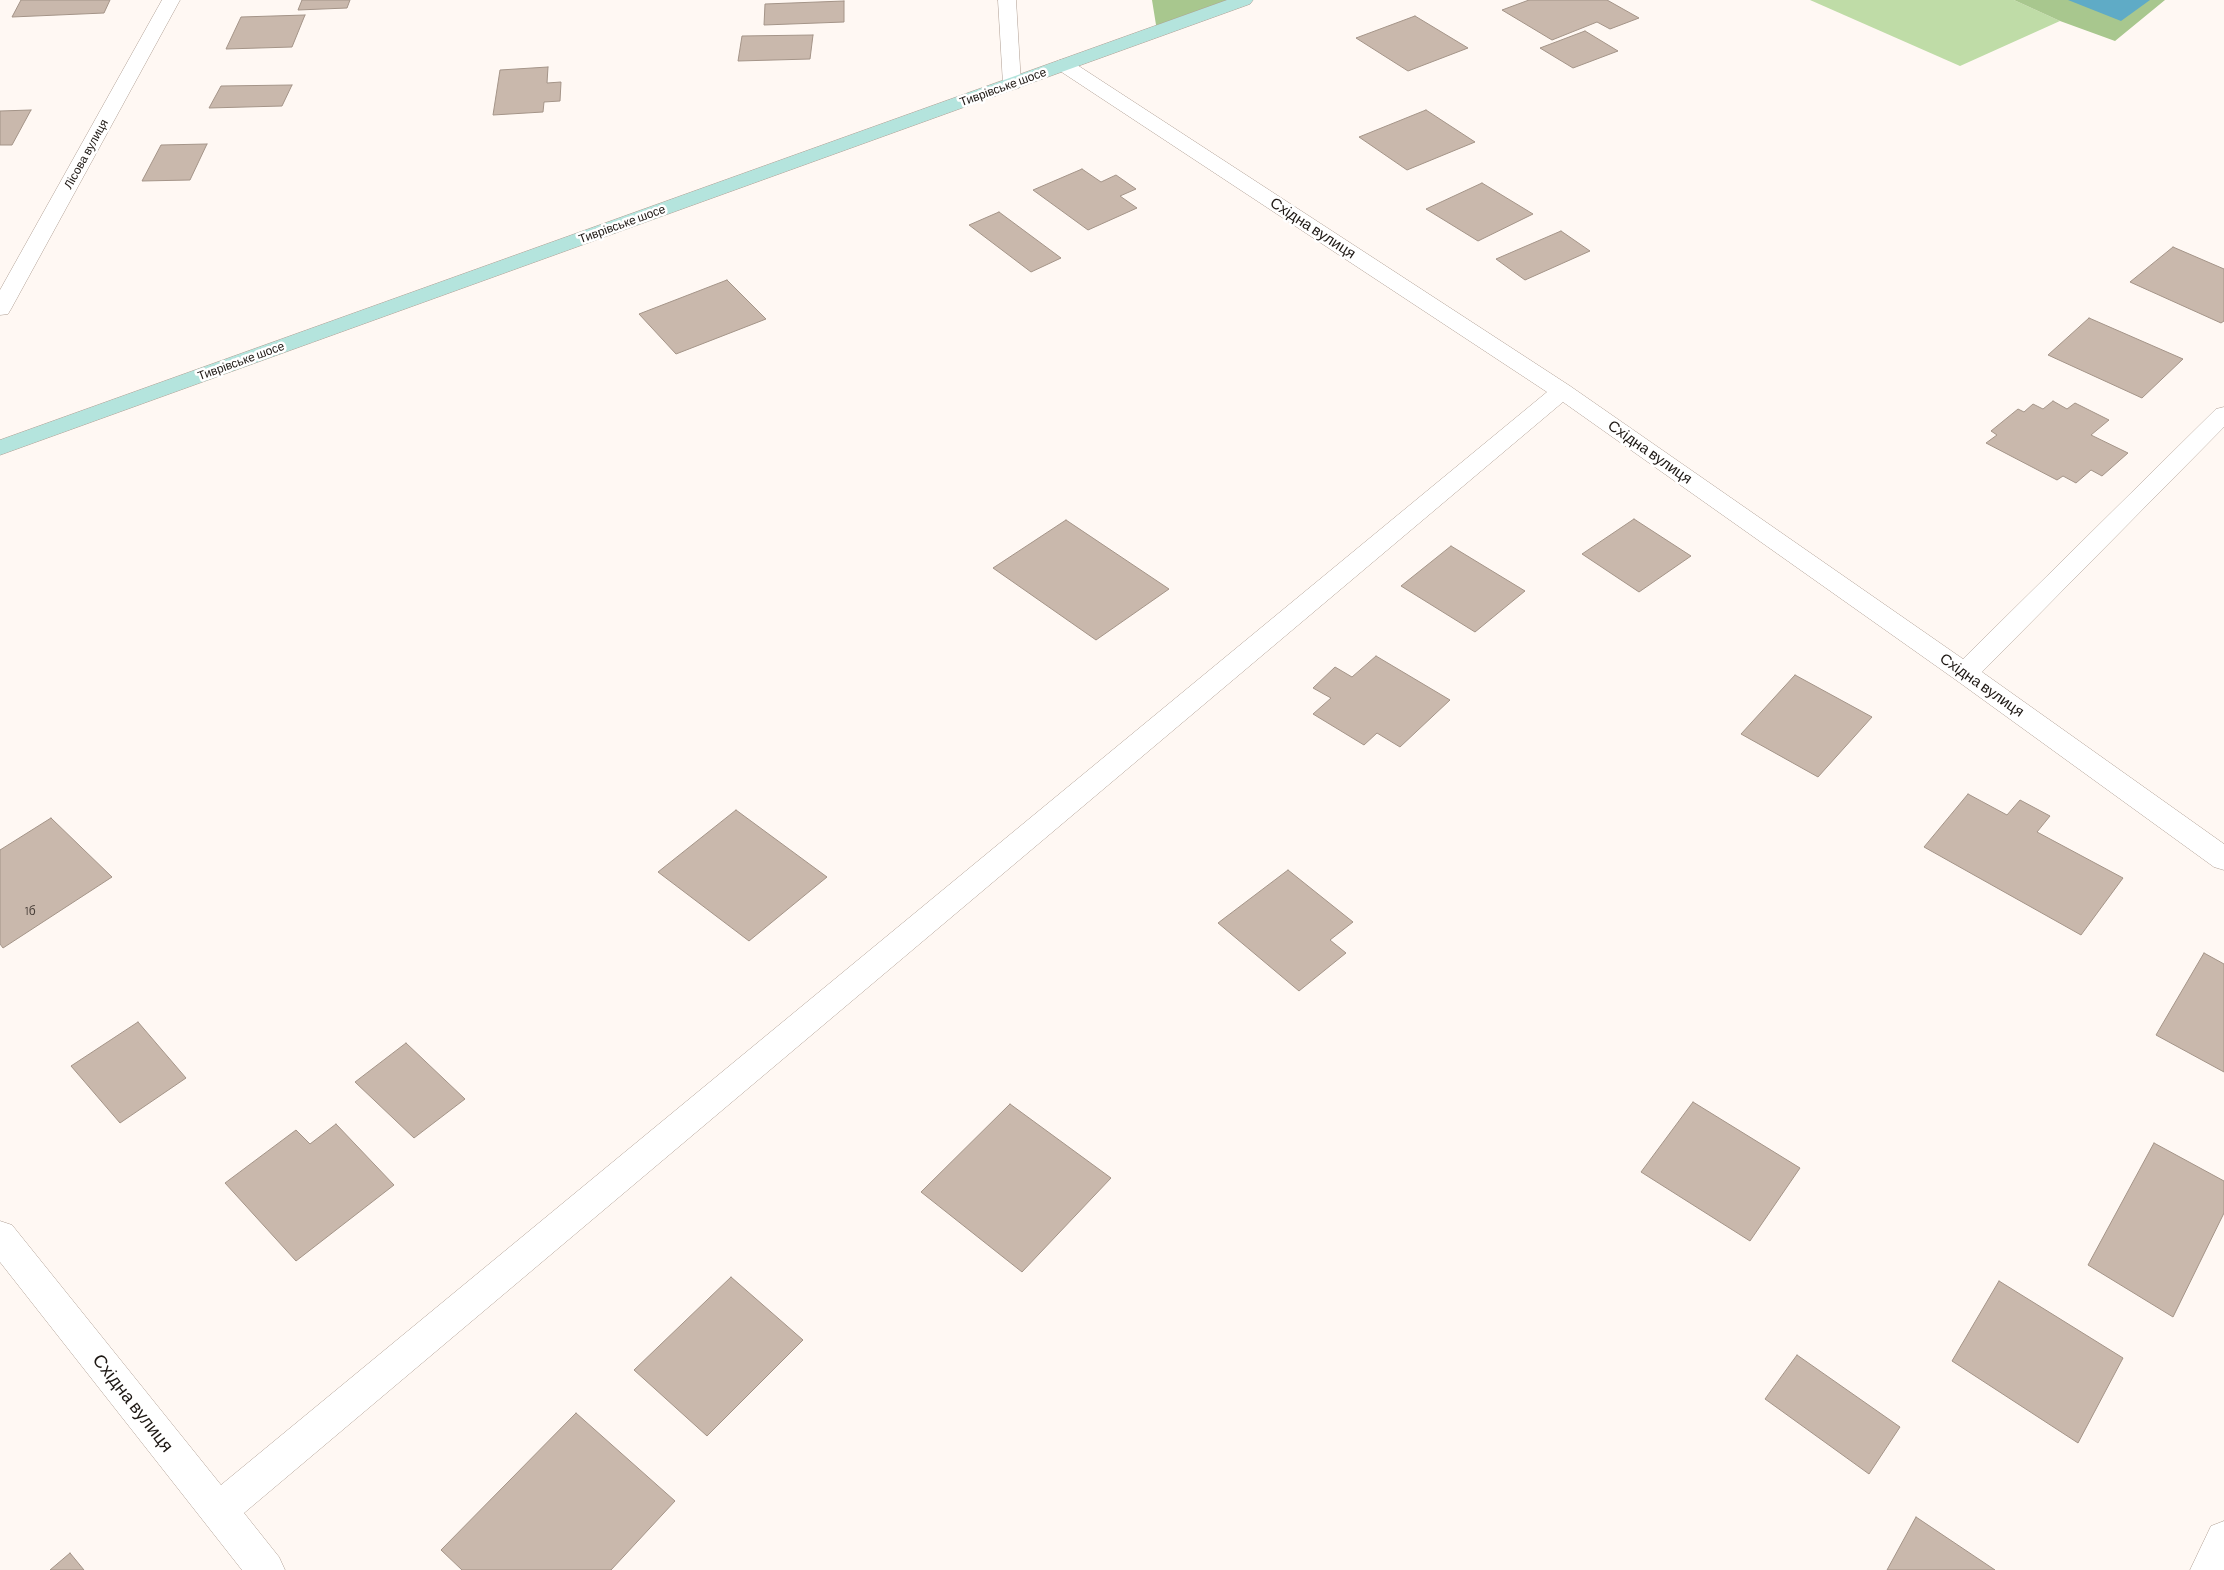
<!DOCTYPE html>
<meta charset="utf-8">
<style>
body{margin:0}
canvas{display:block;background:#fff8f3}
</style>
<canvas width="2224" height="1570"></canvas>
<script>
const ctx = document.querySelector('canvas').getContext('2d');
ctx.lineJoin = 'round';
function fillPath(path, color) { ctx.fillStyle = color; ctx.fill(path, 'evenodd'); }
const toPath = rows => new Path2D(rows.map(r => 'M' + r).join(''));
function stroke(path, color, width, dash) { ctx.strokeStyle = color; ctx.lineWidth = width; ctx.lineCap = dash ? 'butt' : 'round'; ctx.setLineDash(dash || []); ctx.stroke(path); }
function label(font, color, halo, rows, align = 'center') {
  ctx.font = font + ' Barlow,sans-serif'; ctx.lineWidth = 5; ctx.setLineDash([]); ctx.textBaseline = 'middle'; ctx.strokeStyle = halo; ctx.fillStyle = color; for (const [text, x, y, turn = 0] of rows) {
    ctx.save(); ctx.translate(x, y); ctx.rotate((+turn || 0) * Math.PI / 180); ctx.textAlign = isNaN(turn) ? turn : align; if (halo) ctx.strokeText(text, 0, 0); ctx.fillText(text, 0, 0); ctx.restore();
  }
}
fillPath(toPath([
 [1810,0,2014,0,2060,21,1960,66]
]), '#bfdca7');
fillPath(toPath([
 [1152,0,1244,0,1157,31],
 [2014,0,2165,0,2115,41,2060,21]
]), '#a8c78e');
fillPath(toPath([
 [2068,0,2150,0,2121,21]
]), '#5fabc6');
const building = toPath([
 [21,0,110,0,104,13,12,17,21,0],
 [302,0,350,0,347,8,298,10,302,0],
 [1529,0,1607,0,1639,18,1610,29,1597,22,1552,40,1502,10,1529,0],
 [844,1,844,22,764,25,765,4,844,1],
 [305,15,292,47,226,49,241,17,305,15],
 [1415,16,1468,48,1408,71,1356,38,1415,16],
 [1585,31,1618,51,1573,68,1540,48,1585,31],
 [813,35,810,59,738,61,742,36,813,35],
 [548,67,547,83,561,82,560,101,544,102,543,112,493,115,500,70,548,67],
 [292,85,282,106,209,108,221,86,292,85],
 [31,110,12,145,0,145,0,111,31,110],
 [1426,110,1475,142,1407,170,1359,137,1426,110],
 [207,144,190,180,142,181,161,145,207,144],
 [1082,169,1101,182,1116,175,1136,189,1120,196,1137,208,1088,230,1033,190,1082,169],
 [1482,183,1533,214,1478,241,1426,209,1482,183],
 [999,212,1061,258,1031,272,969,225,999,212],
 [1561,231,1590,251,1525,280,1496,259,1561,231],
 [2173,247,2224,269,2224,321,2221,323,2130,282,2173,247],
 [727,280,766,319,676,354,639,314,727,280],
 [2089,318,2183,359,2142,398,2048,355,2089,318],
 [2053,401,2067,409,2075,403,2109,420,2091,435,2128,453,2102,476,2091,470,2076,483,2063,476,2057,480,1986,443,1997,435,1991,431,2018,409,2024,412,2033,404,2043,409,2053,401],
 [1634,519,1691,556,1639,592,1582,554,1634,519],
 [1066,520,1169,589,1096,640,993,568,1066,520],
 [1451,546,1525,591,1475,632,1401,586,1451,546],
 [1376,656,1450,700,1400,747,1377,733,1364,745,1313,714,1331,698,1313,688,1335,667,1352,677,1376,656],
 [1795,675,1872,717,1818,777,1741,734,1795,675],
 [1968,794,2007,815,2020,800,2050,816,2037,832,2123,878,2081,935,1924,847,1968,794],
 [736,810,827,877,749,941,658,872,736,810],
 [51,818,112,877,3,948,0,944,0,850,51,818],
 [1288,870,1353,922,1330,940,1346,953,1299,991,1218,923,1288,870],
 [2204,953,2224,964,2224,1072,2156,1035,2204,953],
 [138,1022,186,1078,120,1123,71,1066,138,1022],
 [406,1043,465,1099,414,1138,355,1082,406,1043],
 [1693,1102,1800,1168,1750,1241,1641,1172,1693,1102],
 [1010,1104,1111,1178,1022,1272,921,1192,1010,1104],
 [336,1124,394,1185,296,1261,225,1183,296,1130,310,1144,336,1124],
 [2154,1143,2224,1181,2224,1213,2173,1317,2088,1265,2154,1143],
 [731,1277,803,1340,707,1436,634,1370,731,1277],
 [1999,1281,2123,1358,2078,1443,1952,1361,1999,1281],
 [1797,1355,1900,1427,1869,1474,1765,1399,1797,1355],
 [576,1413,675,1501,611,1570,462,1570,441,1550,576,1413],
 [1916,1517,1995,1570,1887,1570,1916,1517],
 [70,1553,84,1570,50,1570,70,1553]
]);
fillPath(building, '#c9b8ac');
stroke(building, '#a49488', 1);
const minor = toPath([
 [162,0,180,0,11,309,8,314,0,315,0,290,162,0],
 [998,0,1016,0,1021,84,1019,88,1012,90,1005,88,1003,84,998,0],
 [1064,59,1071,61,1570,386,1963,659,2216,409,2224,407,2224,427,1982,672,2224,844,2224,870,2214,867,1956,680,1563,402,244,1513,279,1557,285,1570,242,1570,0,1262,0,1221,12,1225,221,1485,1547,392,1057,69,1055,65,1057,61,1064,59],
 [2224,1521,2224,1570,2190,1570,2211,1526,2224,1521]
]);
const secondary = toPath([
 [1227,0,1253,0,1250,4,0,455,0,440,1227,0]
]);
stroke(minor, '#b09f94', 1);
stroke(secondary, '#b09f94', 1);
fillPath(minor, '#fff');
fillPath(secondary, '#b4e4dd');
label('12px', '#1d1713', '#fff', [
 ["Тиврівське шосе",1003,87,-20],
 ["Лісова вулиця",86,154,-61],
 ["Тиврівське шосе",622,224,-20],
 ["Тиврівське шосе",241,361,-20]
]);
label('12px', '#483f39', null, [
 ["1б",30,911]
]);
label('15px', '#1d1713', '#fff', [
 ["Східна вулиця",1313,228,33],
 ["Східна вулиця",1650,452,35],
 ["Східна вулиця",1982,685,35]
]);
label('18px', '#1d1713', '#fff', [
 ["Східна вулиця",133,1403,52]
]);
</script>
